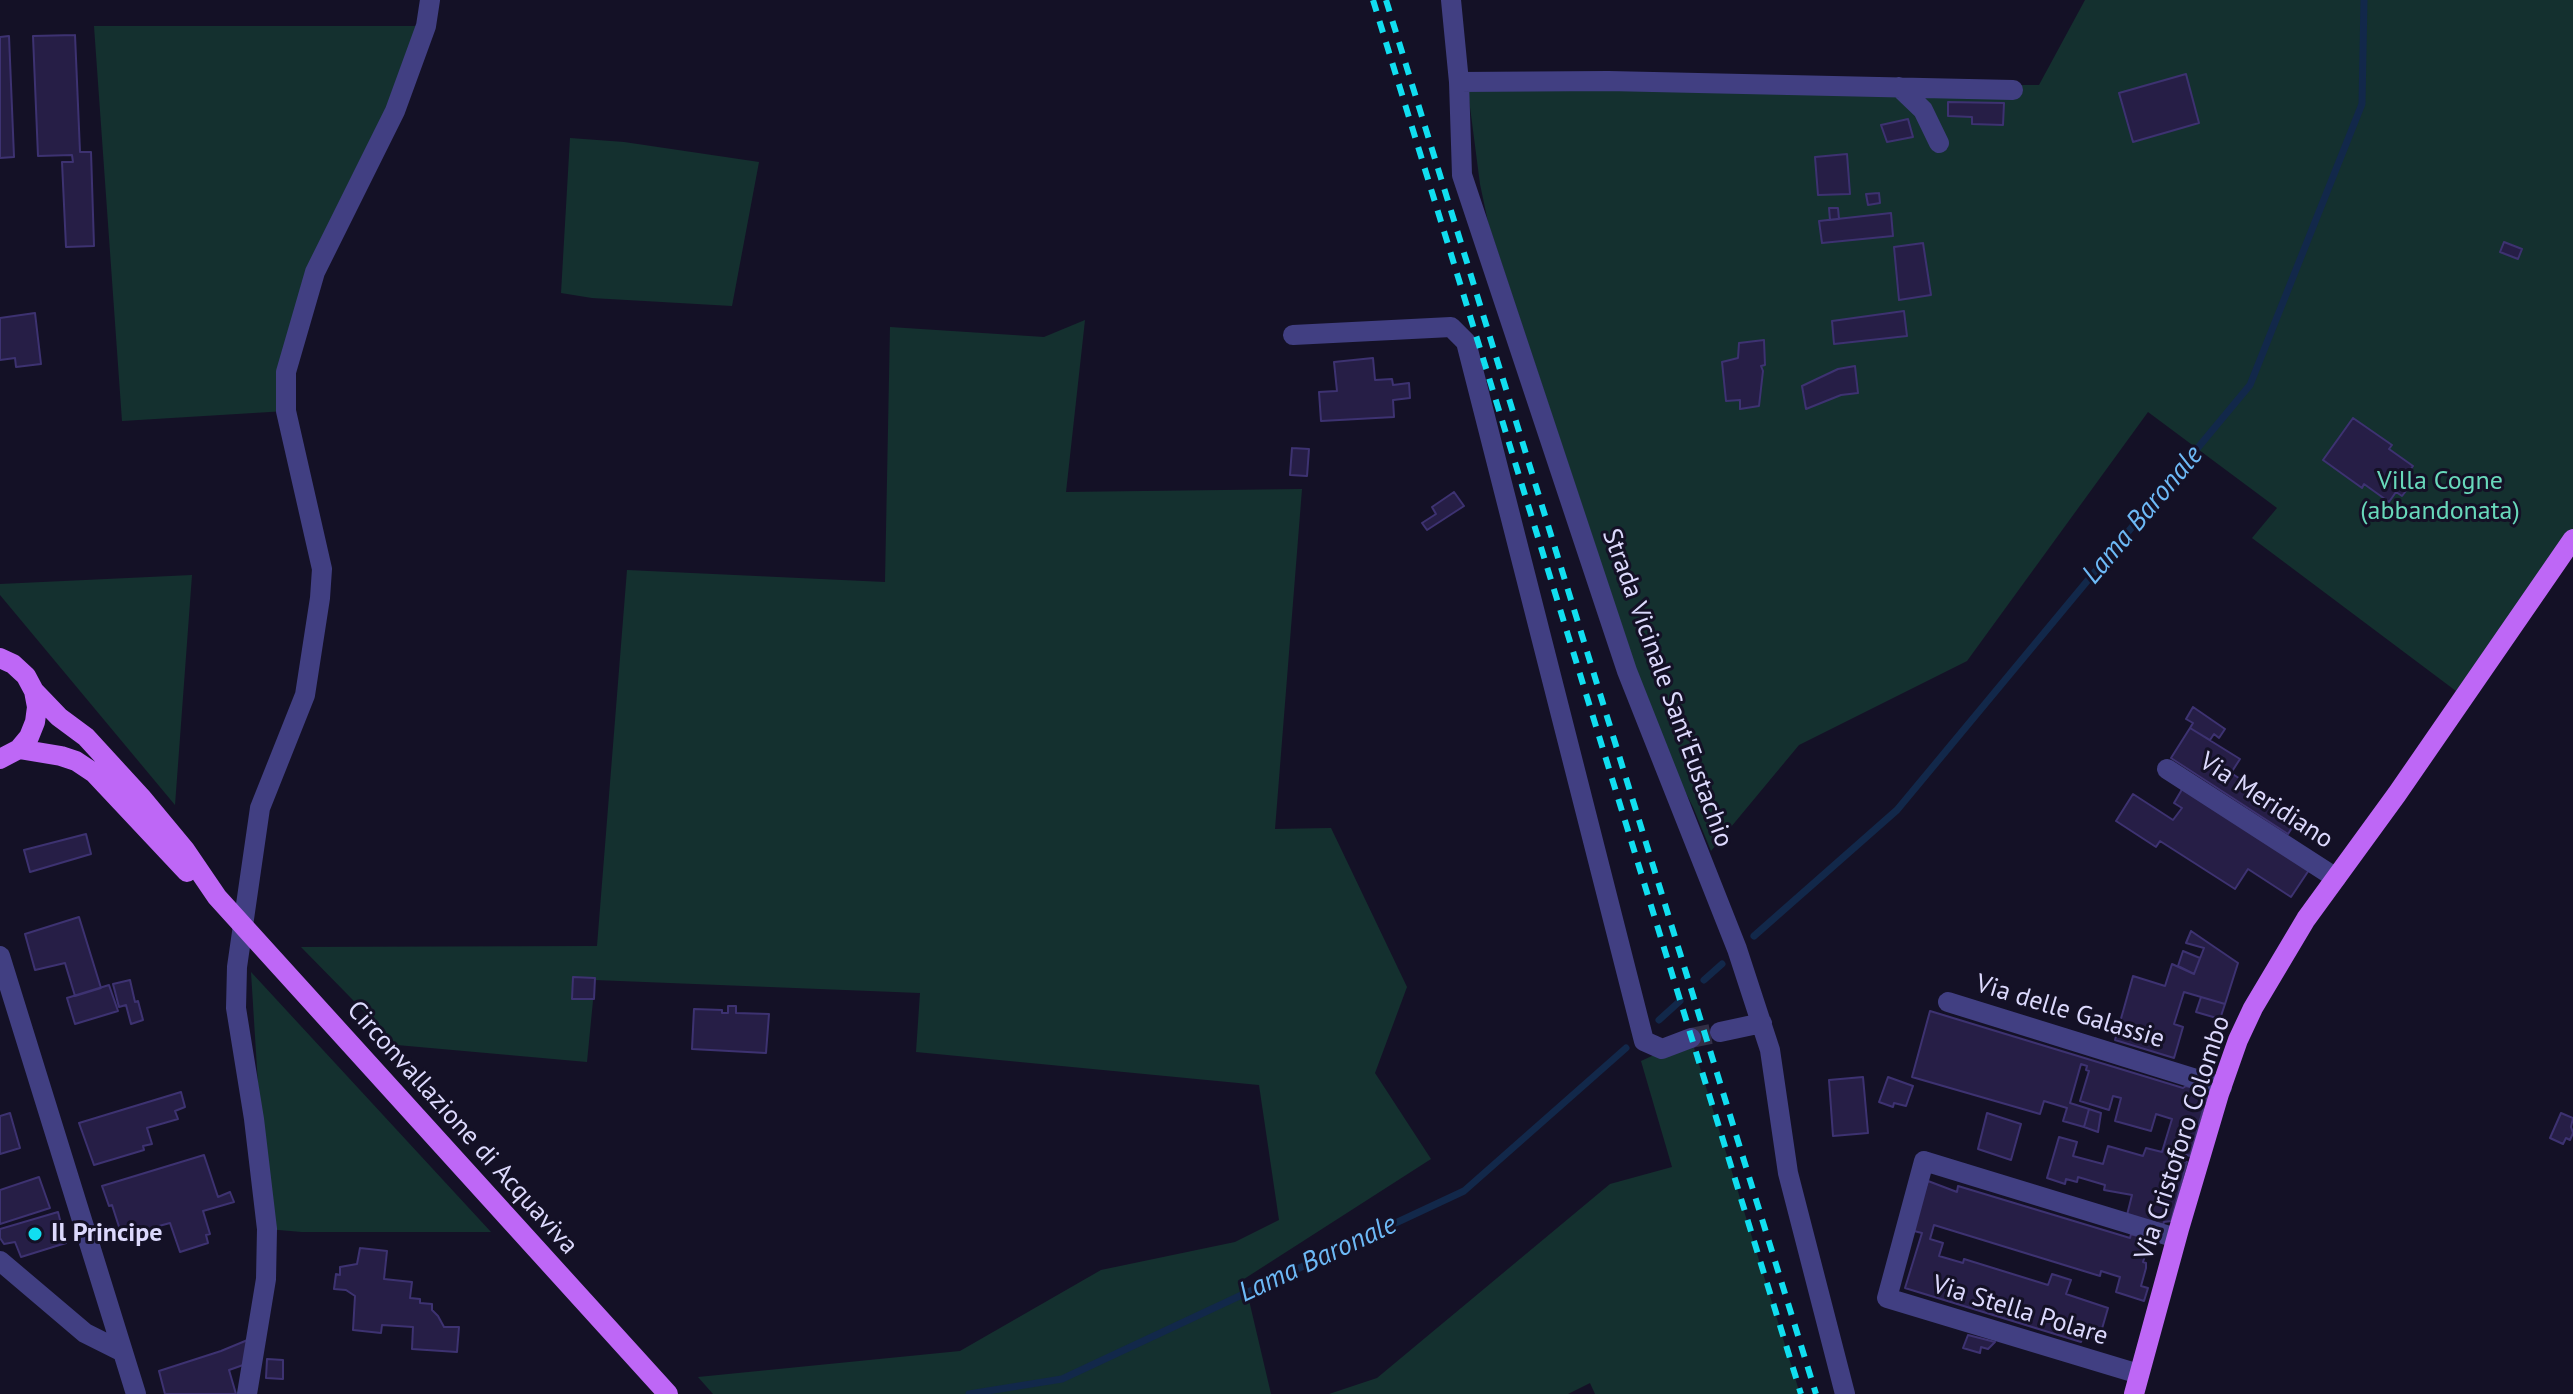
<!DOCTYPE html>
<style>
body{margin:0}
canvas{display:block;background:#141126}
</style>
<canvas width="2573" height="1394"></canvas>
<script>
const ctx = document.querySelector('canvas').getContext('2d');
ctx.lineJoin = 'round';
function fillPath(path, color) { ctx.fillStyle = color; ctx.fill(path, 'evenodd'); }
const toPath = rows => new Path2D(rows.map(r => 'M' + r).join(''));
function stroke(path, color, width, dash) { ctx.strokeStyle = color; ctx.lineWidth = width; ctx.lineCap = dash ? 'butt' : 'round'; ctx.setLineDash(dash || []); ctx.stroke(path); }
function label(font, color, halo, rows, align = 'center') {
  ctx.font = font + ' "PT Sans",sans-serif'; ctx.lineWidth = 6; ctx.setLineDash([]); ctx.textBaseline = 'middle'; ctx.strokeStyle = halo; ctx.fillStyle = color; for (const [text, x, y, turn = 0] of rows) {
    ctx.save(); ctx.translate(x, y); ctx.rotate((+turn || 0) * Math.PI / 180); ctx.textAlign = isNaN(turn) ? turn : align; if (halo) ctx.strokeText(text, 0, 0); ctx.fillText(text, 0, 0); ctx.restore();
  }
}
fillPath(toPath([
 [2085,0,2573,0,2573,539,2464,697,2252,538,2277,508,2148,412,1967,661,1799,745,1711,851,1693,807,1661,744,1488,222,1480,184,1467,84,2039,85],
 [94,26,426,26,322,257,286,411,122,421],
 [570,138,624,142,759,162,732,306,592,298,561,293],
 [1085,320,1066,492,1302,489,1275,829,1331,828,1407,987,1375,1073,1431,1159,1244,1279,1271,1394,713,1394,698,1377,960,1351,1101,1270,1235,1242,1279,1220,1259,1085,916,1052,920,993,595,980,587,1062,397,1045,301,947,597,946,627,570,885,582,890,327,1044,337],
 [192,575,175,805,0,595,0,584],
 [251,972,491,1232,302,1232,267,1229],
 [1691,1038,1800,1394,1595,1394,1590,1383,1568,1394,1329,1394,1377,1378,1610,1184,1672,1167,1641,1061]
]), '#14302f');
stroke(toPath([
 [1754,936,1897,810,2250,385,2362,104,2364,0],
 [1704,980,1722,964],
 [1659,1020,1680,1001],
 [969,1394,1062,1379,1464,1191,1626,1048]
]), '#12284a', 7);
const building = toPath([
 [75,35,80,152,91,152,94,246,66,247,62,162,73,162,72,155,38,156,33,36,75,35],
 [9,36,14,157,0,158,0,37,9,36],
 [2186,74,2199,123,2133,142,2119,93,2186,74],
 [1948,102,2004,103,2003,125,1972,124,1972,117,1948,116,1948,102],
 [1908,119,1913,137,1887,142,1881,125,1908,119],
 [1847,154,1850,194,1818,195,1815,157,1847,154],
 [1879,193,1880,203,1868,205,1866,194,1879,193],
 [1829,208,1838,208,1839,219,1830,220,1829,208],
 [1891,213,1893,236,1822,243,1819,221,1891,213],
 [2504,242,2522,249,2518,259,2500,252,2504,242],
 [1923,243,1931,295,1899,300,1894,247,1923,243],
 [1904,311,1907,336,1834,344,1832,321,1904,311],
 [35,313,41,364,16,367,15,358,0,360,0,318,35,313],
 [1764,340,1765,365,1761,366,1763,371,1759,406,1740,409,1740,400,1726,401,1722,362,1738,358,1739,343,1764,340],
 [1373,358,1375,380,1392,379,1393,385,1409,383,1410,398,1393,400,1394,417,1321,421,1319,392,1337,391,1334,362,1373,358],
 [1855,366,1858,393,1841,395,1806,409,1802,386,1838,369,1855,366],
 [2353,418,2392,445,2389,449,2413,466,2406,476,2413,482,2402,496,2396,492,2389,502,2364,484,2362,488,2323,460,2353,418],
 [1292,448,1309,449,1307,476,1290,475,1292,448],
 [1454,492,1464,506,1427,530,1422,523,1436,514,1432,507,1454,492],
 [2193,707,2225,729,2219,738,2214,734,2210,740,2190,728,2193,723,2186,719,2193,707],
 [2190,728,2240,759,2231,773,2299,817,2288,834,2171,758,2190,728],
 [2184,786,2309,870,2291,897,2248,869,2235,889,2160,841,2156,847,2116,821,2133,794,2173,820,2182,808,2174,803,2184,786],
 [86,834,91,854,30,872,24,850,86,834],
 [79,917,101,988,75,996,65,963,35,970,25,934,79,917],
 [2191,931,2238,963,2225,1004,2184,992,2174,1024,2183,1027,2174,1058,2115,1040,2133,976,2165,986,2172,964,2194,974,2204,948,2186,943,2191,931],
 [2183,951,2200,958,2194,974,2178,966,2183,951],
 [573,977,595,978,594,999,572,999,573,977],
 [130,980,135,1002,138,1001,143,1020,131,1024,126,1005,119,1007,113,984,130,980],
 [109,985,118,1011,75,1024,67,998,109,985],
 [2201,997,2225,1004,2220,1019,2196,1012,2201,997],
 [728,1006,736,1006,736,1013,769,1014,766,1053,692,1049,694,1009,722,1010,722,1013,728,1013,728,1006],
 [1930,1011,2183,1088,2186,1086,2208,1092,2190,1156,2184,1154,2183,1161,2187,1162,2171,1221,2164,1222,2163,1225,2127,1215,2132,1195,2104,1190,2105,1185,2078,1177,2077,1182,2066,1179,2065,1184,2047,1178,2059,1137,2077,1142,2073,1156,2103,1164,2108,1146,2143,1156,2146,1148,2162,1152,2172,1119,2156,1114,2151,1131,2115,1121,2121,1098,2113,1096,2109,1110,2080,1101,2089,1071,2086,1070,2087,1066,2081,1064,2070,1103,2089,1109,2084,1127,2063,1121,2067,1108,2044,1101,2040,1114,1912,1077,1930,1011],
 [1863,1077,1868,1133,1833,1136,1829,1080,1863,1077],
 [1888,1077,1913,1086,1906,1106,1894,1103,1893,1107,1879,1102,1888,1077],
 [181,1092,185,1107,175,1111,178,1119,147,1128,152,1144,143,1146,144,1150,94,1165,79,1123,181,1092],
 [2089,1109,2101,1113,2098,1132,2084,1127,2089,1109],
 [10,1113,20,1148,0,1154,0,1116,10,1113],
 [1987,1113,2021,1124,2011,1160,1978,1149,1987,1113],
 [2561,1113,2573,1118,2571,1127,2573,1133,2570,1140,2566,1138,2563,1144,2550,1138,2561,1113],
 [204,1155,218,1197,230,1192,234,1202,203,1211,210,1234,206,1235,208,1243,180,1252,170,1223,122,1236,112,1205,109,1206,102,1186,204,1155],
 [39,1177,50,1208,0,1224,0,1190,39,1177],
 [1928,1181,1957,1192,1958,1186,2130,1238,2131,1234,2150,1240,2143,1262,2146,1263,2146,1268,2141,1286,2148,1288,2144,1301,2116,1292,2120,1277,2101,1271,2100,1276,1934,1225,1930,1239,1943,1243,1939,1256,1963,1263,1964,1259,2048,1285,2052,1274,2071,1280,2066,1294,2108,1308,2099,1339,2083,1335,2081,1342,1905,1288,1922,1233,1910,1230,1928,1181],
 [58,1212,66,1243,21,1257,15,1242,4,1244,0,1238,0,1229,58,1212],
 [360,1248,387,1251,384,1279,412,1282,410,1298,420,1299,420,1303,432,1304,432,1310,438,1316,444,1327,459,1327,457,1352,412,1349,413,1327,382,1325,381,1333,353,1330,355,1296,346,1290,334,1289,336,1274,340,1275,340,1267,357,1264,360,1248],
 [1968,1335,1995,1342,1988,1349,1981,1347,1980,1353,1963,1348,1968,1335],
 [250,1339,246,1364,229,1370,236,1394,165,1394,159,1371,221,1351,250,1339],
 [267,1359,283,1360,283,1379,266,1378,267,1359]
]);
fillPath(building, '#261e46');
stroke(building, '#3d3271', 2);
stroke(toPath([
 [1691,1038,1720,1032]
]), '#322f46', 20, [20, 10]);
stroke(toPath([
 [1451,0,1459,82,1462,175,1627,671,1737,949,1770,1050,1788,1173,1845,1394],
 [1459,82,1608,81,2013,90],
 [1899,87,1923,110,1939,143],
 [1293,335,1451,327,1466,342,1644,1041,1662,1049,1691,1038],
 [2167,769,2336,878],
 [0,956,136,1394],
 [1948,1002,2222,1087],
 [1720,1032,1762,1023],
 [0,1261,85,1333,123,1352],
 [2139,1374,1887,1298,1924,1161,2176,1238],
 [247,1394,266,1279,267,1229,254,1119,236,1008,237,967,260,808,305,695,320,598,322,569,286,411,286,372,315,272,395,111,426,26,430,0]
]), '#413f82', 20);
stroke(toPath([
 [0,658,13,664,26,676,34,691,37,707,35,722,29,737,19,749,0,759],
 [34,691,59,717,86,737,141,797,185,850,217,897,668,1394],
 [19,749,61,756,76,761,94,773,187,872],
 [2134,1394,2179,1229,2219,1094,2238,1040,2253,1008,2306,919,2397,794,2573,539]
]), '#be67f6', 20);
stroke(toPath([
 [1373,0,1801,1394],
 [1386,0,1816,1394]
]), '#11def0', 6, [12, 10]);
for (const [x, y, r, color] of [
 [35,1234,8,"#11def0"]
]) { const dot = new Path2D(); dot.arc(x, y, r, 0, 2 * Math.PI); ctx.fillStyle = color; ctx.fill(dot); stroke(dot, '#141126', 3); }
label('26px', '#68d9bb', '#141126', [
 ["Villa Cogne",2440,482],
 ["(abbandonata)",2440,512]
]);
label('26px', '#dcd9fd', '#141126', [
 ["Strada Vicinale Sant'Eustachio",1667,688,70],
 ["Via Meridiano",2266,801,33],
 ["Via delle Galassie",2070,1012,17],
 ["Circonvallazione di Acquaviva",462,1128,48],
 ["Via Cristoforo Colombo",2183,1138,-72],
 ["Via Stella Polare",2020,1311,17]
]);
label('bold 26px', '#dcd9fd', '#141126', [
 ["Il Principe",51,1234]
], 'left');
label('italic 28px', '#6db9f6', '#141126', [
 ["Lama Baronale",2143,515,-50],
 ["Lama Baronale",1318,1259,-25]
]);
</script>
